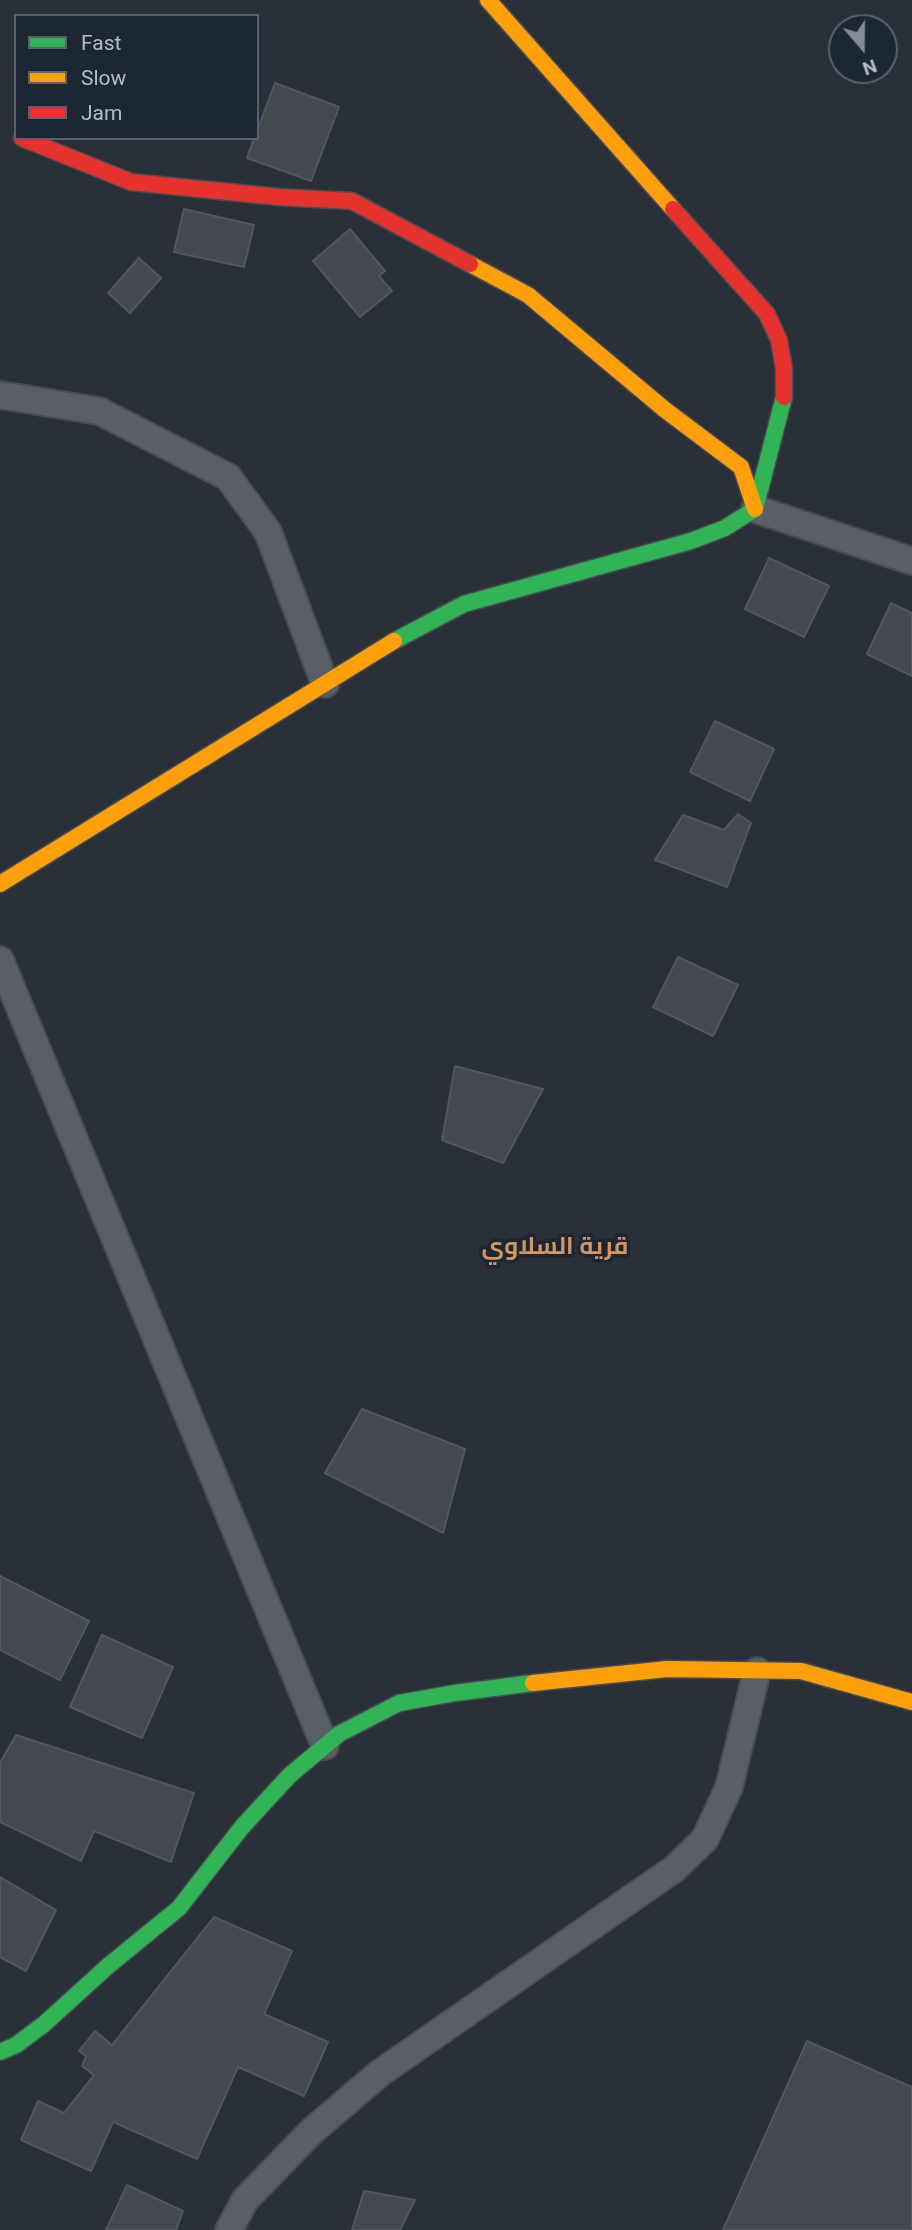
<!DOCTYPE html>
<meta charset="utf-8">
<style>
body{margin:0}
#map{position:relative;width:912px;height:2230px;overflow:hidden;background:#2a3038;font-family:Roboto,sans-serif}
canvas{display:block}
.legend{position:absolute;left:14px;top:14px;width:245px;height:126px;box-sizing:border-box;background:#1d2633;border:2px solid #59626f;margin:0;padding:9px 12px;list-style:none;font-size:21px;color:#b4bcc9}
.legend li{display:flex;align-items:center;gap:14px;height:35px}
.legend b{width:35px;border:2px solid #59626f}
.north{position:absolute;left:828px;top:14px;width:70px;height:70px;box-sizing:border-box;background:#1d2633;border:2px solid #59626f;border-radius:50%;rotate:160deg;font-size:19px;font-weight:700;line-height:28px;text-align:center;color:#b4bcc9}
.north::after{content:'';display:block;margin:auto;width:24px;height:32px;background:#848b96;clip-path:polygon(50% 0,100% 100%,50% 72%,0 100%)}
</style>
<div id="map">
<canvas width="912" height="2230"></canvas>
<ul class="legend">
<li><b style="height:9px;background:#30b455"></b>Fast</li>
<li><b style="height:9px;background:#ff9f0a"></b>Slow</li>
<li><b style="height:9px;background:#e5322d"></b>Jam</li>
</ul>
<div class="north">N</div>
</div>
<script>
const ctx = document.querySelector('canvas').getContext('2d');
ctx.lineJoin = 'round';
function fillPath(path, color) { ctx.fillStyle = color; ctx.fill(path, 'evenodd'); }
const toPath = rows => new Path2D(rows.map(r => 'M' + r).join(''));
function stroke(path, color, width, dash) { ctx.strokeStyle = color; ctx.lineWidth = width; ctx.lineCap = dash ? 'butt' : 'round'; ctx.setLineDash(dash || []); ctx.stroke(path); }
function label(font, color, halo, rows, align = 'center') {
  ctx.font = font + ' Roboto,Cairo,sans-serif'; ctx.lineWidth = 7; ctx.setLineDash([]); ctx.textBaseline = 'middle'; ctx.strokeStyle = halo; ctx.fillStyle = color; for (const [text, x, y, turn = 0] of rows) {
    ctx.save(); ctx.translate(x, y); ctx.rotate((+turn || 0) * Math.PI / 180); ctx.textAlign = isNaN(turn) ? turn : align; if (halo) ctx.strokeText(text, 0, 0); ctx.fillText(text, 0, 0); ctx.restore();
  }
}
const building = toPath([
 [275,83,339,107,311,181,247,158,254,138,257,138,257,131,275,83],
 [184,209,254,225,244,267,174,252,184,209],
 [350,229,385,271,379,276,392,291,360,317,313,261,350,229],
 [139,258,161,278,130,313,108,293,139,258],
 [769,558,829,586,804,637,745,609,769,558],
 [891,603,912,613,912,676,867,654,891,603],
 [715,721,774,749,750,801,690,772,715,721],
 [738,814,751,823,727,887,655,860,683,815,724,830,738,814],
 [678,957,738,985,713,1036,653,1007,678,957],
 [455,1066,543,1089,503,1163,442,1140,455,1066],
 [362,1409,465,1449,443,1533,325,1473,362,1409],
 [0,1576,89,1621,60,1680,0,1650,0,1576],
 [102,1635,173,1667,142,1738,70,1707,102,1635],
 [16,1735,194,1793,171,1862,94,1831,81,1861,0,1822,0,1763,16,1735],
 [0,1877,56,1910,26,1971,0,1957,0,1877],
 [214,1917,292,1951,264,2014,328,2042,304,2096,238,2067,197,2159,113,2122,91,2171,21,2140,38,2101,64,2113,94,2075,82,2066,86,2056,79,2051,95,2031,112,2045,214,1917],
 [807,2041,912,2087,912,2230,723,2230,807,2041],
 [127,2185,183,2211,176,2230,106,2230,127,2185],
 [364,2191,415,2200,400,2230,352,2230,364,2191]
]);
fillPath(building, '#444950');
stroke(building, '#52575f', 2);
const street = toPath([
 [0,395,99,411,228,477,268,532,325,684],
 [755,509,912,561],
 [0,960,325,1746],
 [229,2230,245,2200,312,2131,380,2073,674,1869,705,1839,729,1787,757,1671]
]);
const fast = toPath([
 [394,641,464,604,691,541,725,528,755,509,784,397],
 [0,2052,16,2045,43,2025,108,1966,179,1908,242,1827,290,1775,339,1734,399,1703,455,1693,533,1683]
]);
const slow = toPath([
 [488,0,673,209],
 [470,264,528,295,664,409,741,467,755,509],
 [0,884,394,641],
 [533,1683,667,1669,801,1671,912,1702]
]);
const jam = toPath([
 [22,138,131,182,279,197,352,201,470,264],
 [673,209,767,314,779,340,784,369,784,397]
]);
stroke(street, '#484c53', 30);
stroke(fast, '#484c53', 19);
stroke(slow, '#484c53', 19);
stroke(jam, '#484c53', 19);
stroke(street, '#5a5e66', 26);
stroke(fast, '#30b455', 16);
stroke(slow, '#ff9f0a', 16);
stroke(jam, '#e5322d', 16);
label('bold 24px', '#d59563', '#1d2633', [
 ["قرية السلاوي",555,1248]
]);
</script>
